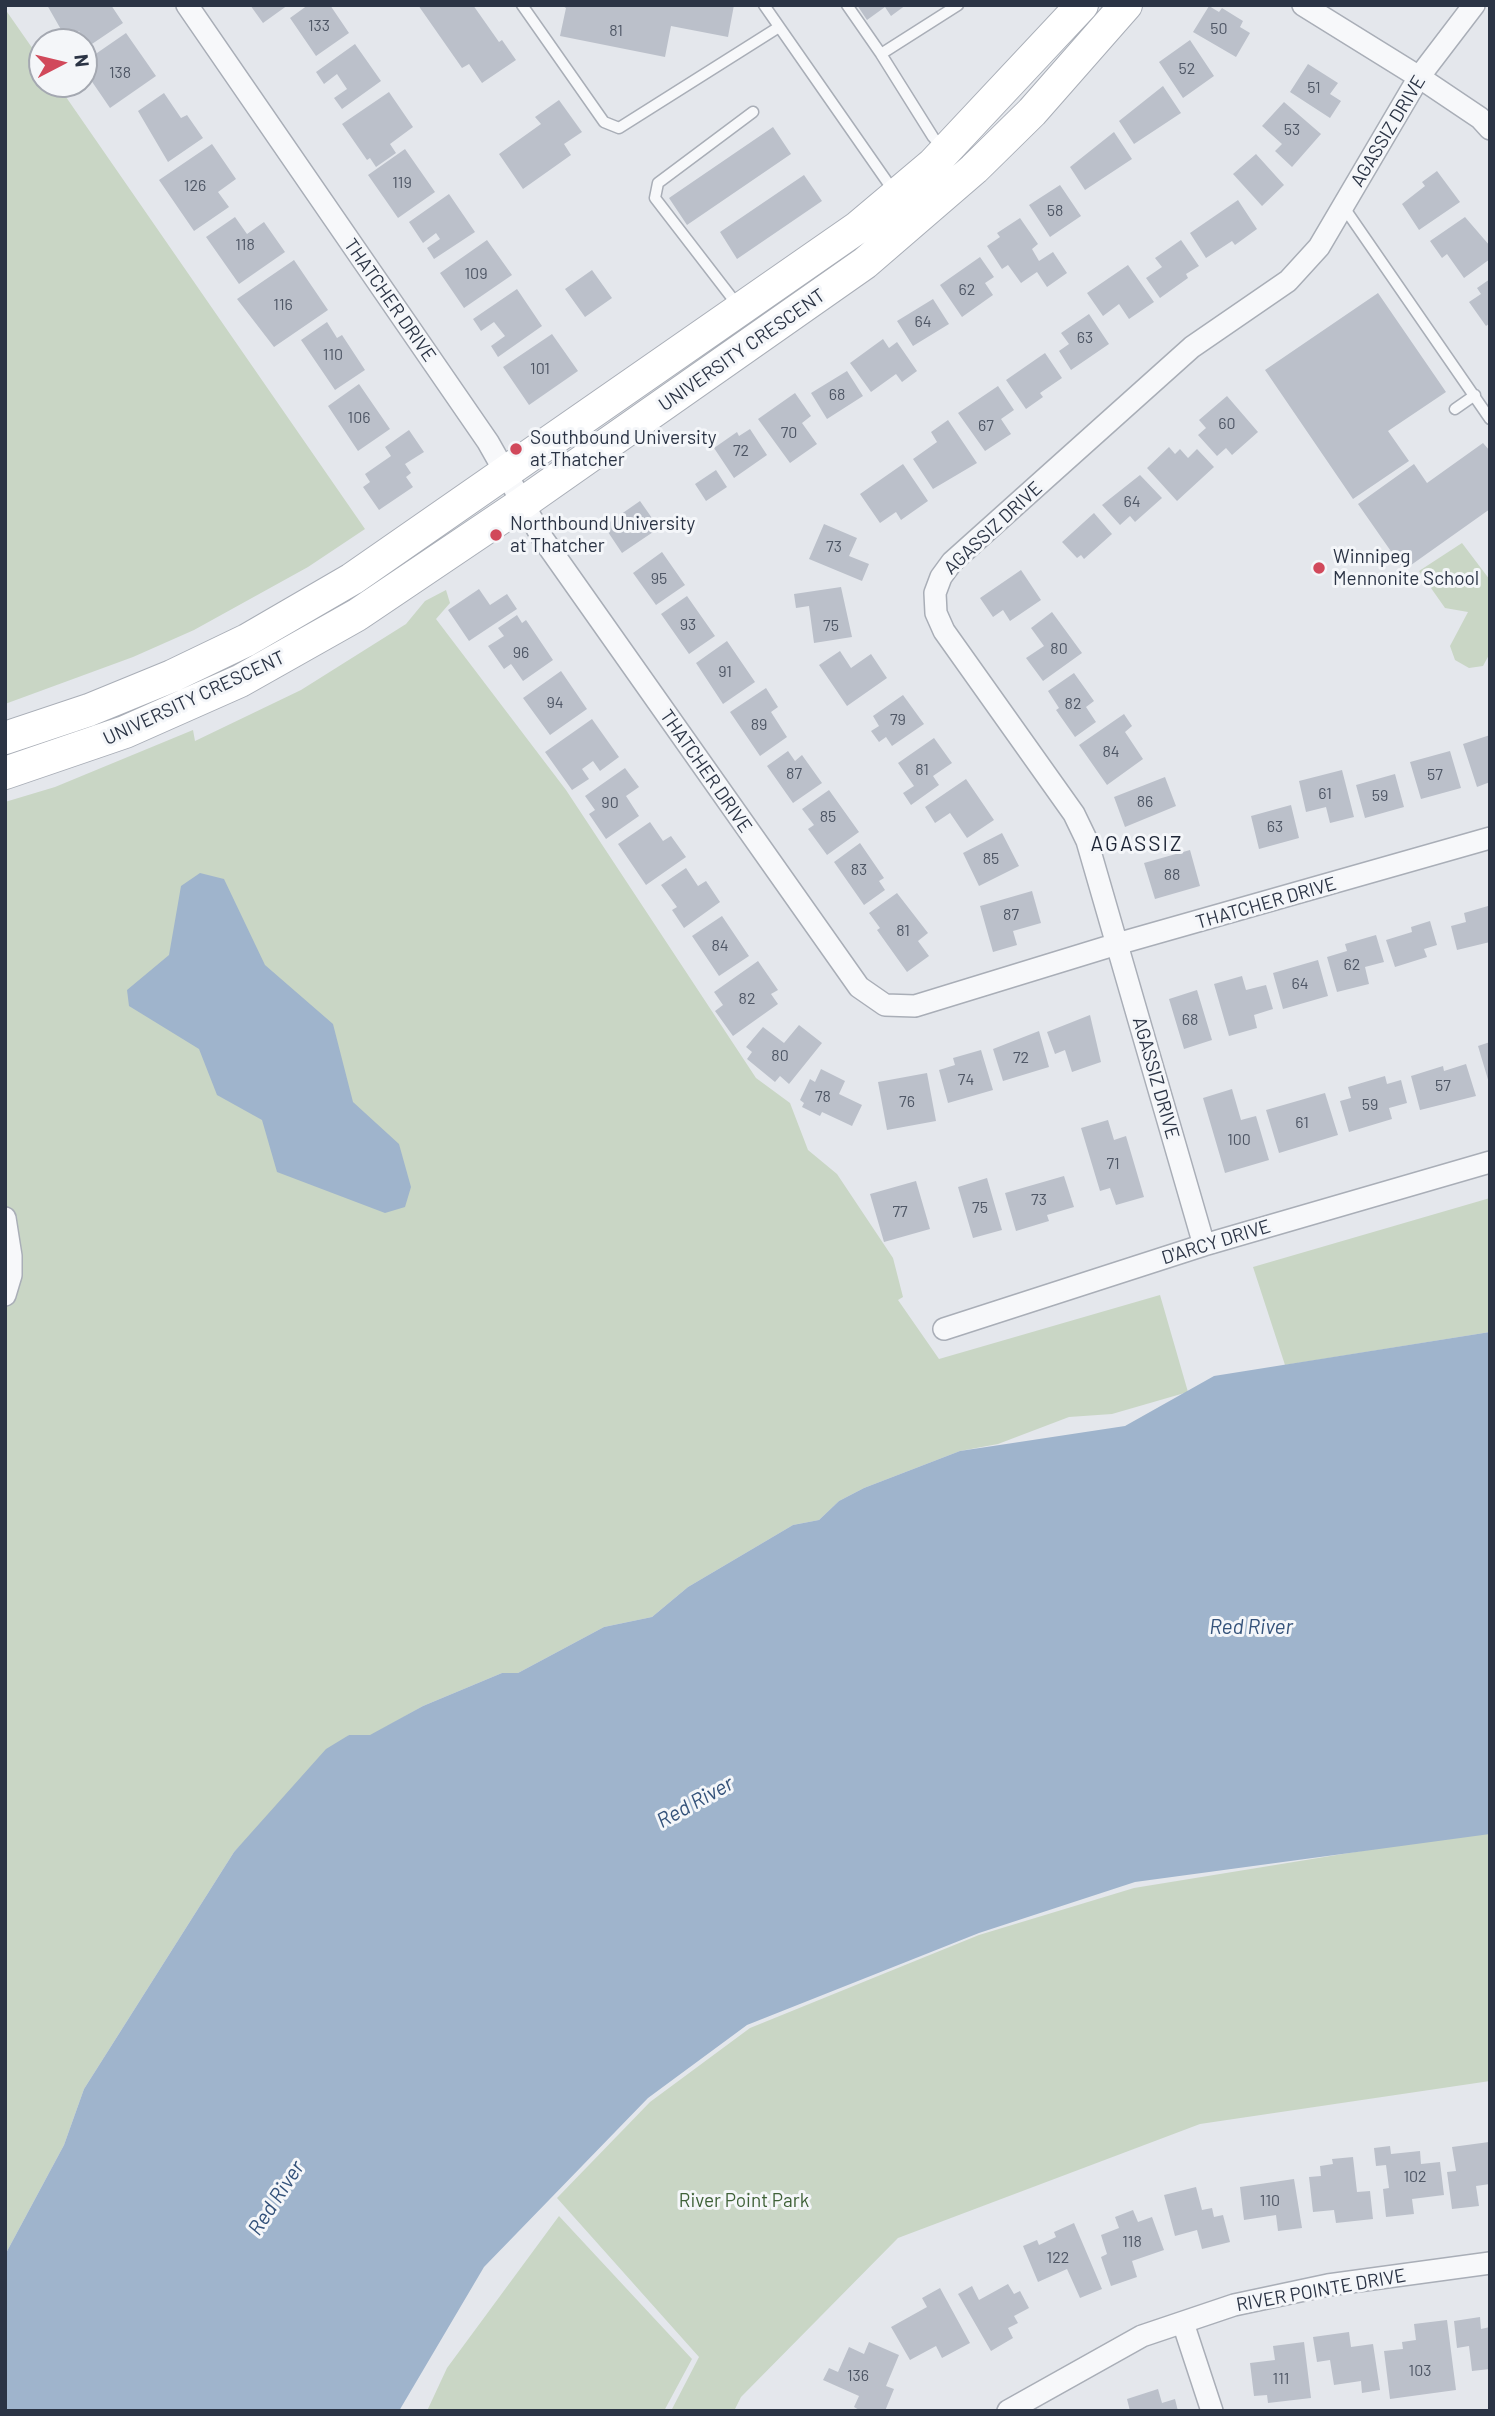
<!DOCTYPE html>
<style>
body{margin:0}
#map{position:relative;width:1495px;height:2416px;overflow:hidden;background:#e4e7ec;font-family:Barlow,sans-serif}
canvas{display:block}
.frame{position:absolute;inset:0;border:7px solid #2b3445;pointer-events:none}
.north{position:absolute;left:28px;top:28px;width:70px;height:70px;box-sizing:border-box;background:#f4f6f9;border:2px solid #a4a8b1;border-radius:50%;rotate:83deg;font-size:19px;font-weight:700;line-height:28px;text-align:center;color:#2b3445}
.north::after{content:'';display:block;margin:auto;width:24px;height:32px;background:#d1495b;clip-path:polygon(50% 0,100% 100%,50% 72%,0 100%)}
</style>
<div id="map">
<canvas width="1495" height="2416"></canvas>
<div class="frame"></div>
<div class="north">N</div>
</div>
<script>
const ctx = document.querySelector('canvas').getContext('2d');
ctx.lineJoin = 'round';
function fillPath(path, color) { ctx.fillStyle = color; ctx.fill(path, 'evenodd'); }
const toPath = rows => new Path2D(rows.map(r => 'M' + r).join(''));
function stroke(path, color, width, dash) { ctx.strokeStyle = color; ctx.lineWidth = width; ctx.lineCap = dash ? 'butt' : 'round'; ctx.setLineDash(dash || []); ctx.stroke(path); }
function label(font, color, halo, rows, align = 'center') {
  ctx.font = font + ' Barlow,sans-serif'; ctx.lineWidth = 6; ctx.setLineDash([]); ctx.textBaseline = 'middle'; ctx.strokeStyle = halo; ctx.fillStyle = color; for (const [text, x, y, turn = 0] of rows) {
    ctx.save(); ctx.translate(x, y); ctx.rotate((+turn || 0) * Math.PI / 180); ctx.textAlign = isNaN(turn) ? turn : align; if (halo) ctx.strokeText(text, 0, 0); ctx.fillText(text, 0, 0); ctx.restore();
  }
}
fillPath(toPath([
 [5,9,42,62,42,84,57,84,365,529,308,567,194,630,133,657,5,704],
 [1462,543,1490,580,1490,653,1483,666,1469,668,1455,660,1450,646,1468,612,1445,608,1419,571],
 [446,590,450,603,436,619,566,790,756,1078,790,1103,808,1150,837,1174,893,1258,903,1297,898,1300,939,1359,1160,1295,1188,1392,1112,1414,1069,1417,998,1444,960,1451,864,1488,839,1501,819,1520,793,1525,688,1587,652,1617,604,1627,518,1673,502,1673,423,1706,370,1736,349,1735,234,1852,84,2089,64,2145,5,2255,5,802,55,787,193,730,195,741,301,690,406,624,425,601],
 [1490,1198,1490,1332,1285,1365,1253,1267],
 [1490,1830,1490,2081,1200,2124,898,2238,741,2397,734,2411,671,2411,699,2357,557,2198,650,2102,750,2028,979,1935,1134,1888],
 [559,2216,692,2359,664,2411,427,2411,447,2368]
]), '#c9d6c5');
fillPath(toPath([
 [200,873,224,879,265,965,333,1024,353,1102,399,1144,411,1187,405,1207,385,1213,277,1172,262,1120,217,1095,199,1049,129,1006,127,990,169,955,181,886],
 [1490,1332,1490,1834,1135,1882,979,1933,747,2025,648,2098,484,2267,399,2411,5,2411,5,2255,64,2145,84,2089,234,1852,326,1749,349,1735,370,1735,423,1706,502,1673,518,1673,604,1627,652,1617,688,1587,793,1525,819,1520,839,1501,864,1488,960,1451,1125,1426,1214,1376]
]), '#9fb4cc');
fillPath(toPath([
 [47,5,111,5,123,23,89,46,79,31,67,40],
 [250,5,288,5,263,23],
 [308,5,330,5,349,33,316,56,290,18],
 [418,5,473,5,499,42,502,40,516,60,482,83,469,64,462,68],
 [561,5,734,5,728,37,671,26,665,57,560,36,566,8],
 [857,5,906,5,891,16,885,7,867,20],
 [1209,6,1219,12,1222,8,1243,21,1240,27,1250,33,1236,57,1193,32],
 [126,33,156,76,110,108,84,70,84,62],
 [1190,40,1214,76,1183,98,1159,62],
 [355,44,381,81,342,109,334,98,347,89,337,74,324,84,316,72],
 [1308,64,1338,83,1330,94,1341,101,1330,118,1290,92],
 [1163,86,1181,113,1134,144,1119,121],
 [389,92,413,127,390,144,396,153,376,167,370,158,367,160,342,124],
 [164,93,181,118,187,115,203,138,168,162,138,111],
 [559,100,582,132,564,144,571,155,523,189,499,154,541,124,535,117],
 [1284,102,1321,134,1292,167,1275,151,1282,144,1262,126],
 [773,127,791,154,687,225,669,198],
 [1114,132,1132,159,1085,190,1070,167],
 [212,144,236,179,218,192,229,207,194,231,159,180],
 [405,149,435,192,398,218,368,175],
 [1256,154,1284,185,1262,206,1233,174],
 [1437,171,1460,202,1419,230,1402,204,1425,186,1422,182],
 [804,175,822,201,737,259,720,232],
 [1060,185,1081,216,1050,237,1029,205],
 [449,194,475,232,434,259,427,248,440,239,436,233,423,243,409,222],
 [1238,200,1257,229,1235,245,1232,241,1206,258,1190,233],
 [235,217,247,234,264,222,285,252,239,284,206,237],
 [1465,217,1490,246,1490,259,1464,278,1447,254,1442,258,1430,241],
 [1020,218,1038,244,1032,249,1039,261,1053,252,1067,273,1047,287,1037,272,1021,283,1008,265,1002,269,987,246,1000,237,997,233],
 [487,240,512,275,464,308,440,273],
 [1181,240,1199,266,1186,274,1188,278,1160,298,1146,278,1162,267,1155,258],
 [980,257,994,277,985,283,993,295,962,317,940,285],
 [294,260,328,310,274,347,237,299],
 [1128,265,1154,302,1129,319,1119,304,1103,316,1087,293],
 [592,270,612,298,585,317,565,289],
 [1490,279,1490,323,1486,326,1469,302,1481,294,1477,288],
 [517,289,542,326,498,357,491,346,505,336,494,322,481,331,473,319],
 [1378,293,1446,392,1388,431,1409,461,1353,499,1265,370],
 [933,299,949,324,913,346,897,321],
 [1089,314,1109,344,1071,370,1059,351,1069,344,1061,333],
 [327,322,337,338,342,335,365,370,335,390,301,340],
 [552,334,578,371,529,405,503,367],
 [883,339,889,348,897,342,917,371,902,382,896,374,871,392,850,363],
 [1045,353,1062,378,1040,393,1043,397,1026,409,1006,380],
 [847,371,863,396,827,419,811,393],
 [359,384,390,429,358,451,328,406],
 [998,386,1014,410,1001,419,1011,434,985,451,958,413],
 [795,393,811,416,802,423,817,444,790,463,758,419],
 [1227,396,1258,432,1232,455,1226,448,1217,456,1198,435,1206,428,1199,420],
 [948,420,977,463,933,489,913,459,937,442,931,432],
 [750,429,767,455,734,478,714,448,737,432,739,436],
 [409,430,424,452,405,464,411,473,406,477,413,487,379,510,363,487,370,482,365,474,391,456,385,447],
 [1483,443,1490,451,1490,509,1404,570,1358,504,1414,464,1427,483],
 [1169,447,1175,454,1180,449,1188,458,1197,449,1214,467,1177,501,1147,468],
 [903,464,928,501,901,520,896,512,880,523,860,494],
 [716,470,727,487,706,501,695,484],
 [1140,475,1162,498,1135,522,1130,516,1120,525,1102,505],
 [640,501,659,528,622,553,604,526],
 [1094,513,1112,534,1084,559,1081,555,1077,558,1062,542],
 [824,524,857,538,849,556,869,564,862,581,809,559],
 [662,552,685,585,656,605,633,573],
 [1021,570,1041,600,1010,621,1003,610,993,617,980,598],
 [841,587,852,637,814,643,809,606,796,608,794,594],
 [479,589,490,605,507,594,517,609,469,641,448,610],
 [687,596,715,636,689,654,661,614],
 [1052,612,1082,653,1043,681,1026,658,1044,646,1031,628],
 [517,615,522,623,526,620,553,660,523,681,511,664,504,669,488,646,504,636,498,628],
 [727,641,755,682,723,704,696,663],
 [840,651,851,668,871,654,887,678,847,706,819,665],
 [561,671,587,709,550,735,523,698],
 [1074,673,1094,701,1086,707,1096,722,1075,737,1056,710,1059,708,1048,691],
 [766,688,778,707,771,712,787,737,760,756,730,712],
 [903,695,924,724,892,746,886,737,879,742,871,731,879,726,873,716],
 [1124,714,1132,726,1125,732,1143,759,1107,785,1079,745],
 [592,719,619,757,600,771,593,761,582,769,589,779,572,790,545,752],
 [1490,735,1490,782,1477,787,1463,744],
 [934,738,952,763,933,776,939,785,911,805,903,793,914,786,898,763],
 [788,751,795,761,802,755,822,783,793,803,767,766],
 [1450,751,1461,788,1421,799,1410,762],
 [625,768,639,787,626,796,639,816,606,839,589,814,595,810,585,796],
 [1342,770,1354,817,1330,823,1326,807,1306,812,1299,781],
 [1395,774,1404,807,1365,818,1356,785],
 [1165,777,1176,806,1125,827,1114,797],
 [966,779,994,820,967,838,950,813,935,823,925,807],
 [829,790,859,832,827,855,808,829,814,825,802,809],
 [1291,805,1299,838,1259,849,1251,816],
 [650,822,663,841,671,836,686,857,646,885,618,844],
 [1002,833,1019,866,979,886,963,853],
 [860,843,884,878,879,881,885,890,864,905,834,862],
 [1190,850,1200,886,1155,899,1144,863],
 [686,868,698,886,706,881,720,902,684,928,672,910,677,907,661,885],
 [1032,891,1041,923,1013,931,1017,945,993,952,980,906],
 [897,893,928,933,918,941,929,956,907,972,877,930,880,928,869,913],
 [1488,906,1490,942,1457,950,1451,926,1466,922,1464,913],
 [722,916,749,956,719,976,692,936],
 [1430,921,1437,945,1424,949,1427,957,1395,967,1386,940,1412,932,1411,927],
 [1376,935,1384,962,1365,967,1369,984,1337,992,1327,957,1347,951,1345,944],
 [1318,960,1328,996,1283,1009,1273,973],
 [758,961,778,990,771,994,778,1004,733,1036,715,1011,723,1005,714,992],
 [1242,976,1246,990,1266,985,1273,1009,1254,1015,1257,1028,1229,1036,1214,984],
 [1197,990,1212,1040,1184,1049,1169,999],
 [1090,1015,1101,1062,1072,1072,1065,1050,1055,1054,1047,1032],
 [799,1025,822,1043,789,1084,780,1076,775,1082,747,1059,752,1052,746,1047,763,1027,784,1043],
 [1039,1031,1049,1067,1003,1081,993,1049],
 [1490,1042,1490,1083,1489,1083,1478,1046],
 [981,1050,993,1090,948,1103,939,1070,955,1065,953,1058],
 [1466,1064,1476,1096,1420,1110,1411,1076,1443,1066,1444,1071],
 [821,1069,845,1081,839,1094,862,1105,852,1126,822,1112,820,1116,802,1107,804,1103,800,1100,810,1079,815,1082],
 [927,1073,936,1121,887,1130,878,1082],
 [1385,1076,1387,1084,1401,1080,1407,1103,1389,1108,1392,1119,1349,1132,1340,1101,1351,1098,1348,1087],
 [1232,1089,1241,1120,1256,1116,1269,1160,1225,1173,1203,1098],
 [1325,1093,1338,1135,1279,1153,1266,1110],
 [1108,1120,1114,1140,1126,1136,1144,1197,1116,1205,1110,1188,1100,1191,1081,1128],
 [1064,1176,1074,1207,1047,1215,1049,1221,1016,1231,1005,1193],
 [987,1178,1002,1230,973,1238,958,1187],
 [916,1181,930,1229,884,1242,870,1194],
 [1489,2142,1490,2184,1476,2186,1479,2206,1452,2209,1447,2172,1456,2171,1452,2147],
 [1390,2146,1391,2154,1420,2151,1421,2164,1440,2162,1444,2195,1412,2199,1414,2214,1386,2217,1383,2189,1389,2188,1386,2165,1376,2166,1374,2148],
 [1353,2157,1357,2192,1370,2191,1373,2219,1336,2223,1334,2210,1313,2212,1309,2177,1321,2176,1320,2166,1333,2164,1332,2159],
 [1294,2179,1302,2228,1278,2231,1276,2215,1244,2220,1240,2187],
 [1196,2187,1202,2210,1212,2208,1214,2217,1223,2215,1230,2242,1202,2249,1197,2230,1175,2236,1164,2195],
 [1133,2210,1138,2222,1152,2217,1164,2250,1132,2261,1137,2277,1111,2286,1101,2257,1107,2254,1101,2235,1119,2228,1115,2217],
 [1074,2223,1102,2289,1080,2298,1067,2269,1038,2282,1023,2246,1037,2240,1039,2245,1056,2237,1054,2232],
 [1008,2284,1014,2294,1020,2291,1029,2308,1014,2316,1018,2323,1008,2328,1013,2338,991,2351,958,2294,972,2286,979,2300],
 [940,2288,970,2343,942,2358,936,2346,910,2360,891,2327,927,2307,922,2298],
 [1480,2317,1481,2329,1490,2327,1490,2369,1472,2371,1469,2346,1457,2348,1454,2321],
 [1447,2320,1456,2390,1390,2399,1384,2351,1403,2349,1402,2342,1416,2340,1414,2324],
 [1349,2332,1351,2347,1373,2344,1380,2390,1362,2393,1361,2381,1334,2385,1330,2360,1317,2362,1313,2337],
 [869,2342,899,2355,886,2386,894,2389,885,2411,861,2411,854,2407,859,2396,823,2380,829,2368,838,2372,849,2347,864,2354],
 [1304,2342,1311,2398,1268,2403,1267,2395,1254,2396,1250,2363,1275,2360,1273,2346],
 [1158,2389,1162,2403,1175,2399,1178,2411,1130,2411,1127,2399]
]), '#bbc0ca');
const lane = toPath([
 [522,5,604,122,619,128,779,27],
 [764,5,895,193],
 [847,5,881,54],
 [943,148,933,137,881,54,958,5],
 [1343,206,1490,419],
 [739,307,655,198,658,183,753,112],
 [1455,409,1475,395]
]);
const street = toPath([
 [187,5,488,442,543,539,859,987,885,1005,915,1006,1117,944,1490,838],
 [1303,5,1419,77,1480,118,1490,129],
 [5,1218,11,1256,11,1275,5,1295],
 [1204,1245,1087,841,1074,814,944,631,936,613,935,593,941,577,952,562,1192,347,1288,281,1319,247,1419,77,1474,5],
 [944,1329,1204,1245,1490,1162],
 [1183,2323,1212,2411],
 [1008,2411,1142,2336,1234,2305,1328,2285,1490,2263]
]);
const secondary = toPath([
 [5,738,89,710,172,676,247,640,352,579,857,228,933,164,1082,5],
 [5,773,125,732,240,681,357,615,523,503,865,263,974,169,1032,112,1126,5]
]);
stroke(lane, '#a9aeb7', 13);
stroke(street, '#a9aeb7', 24);
stroke(secondary, '#a9aeb7', 34);
stroke(lane, '#f7f8fa', 10);
stroke(street, '#f7f8fa', 21);
stroke(secondary, '#fff', 32);
for (const [x, y, r, color] of [
 [516,449,7,"#d1495b"],
 [496,535,7,"#d1495b"],
 [1319,568,7,"#d1495b"]
]) { const dot = new Path2D(); dot.arc(x, y, r, 0, 2 * Math.PI); ctx.fillStyle = color; ctx.fill(dot); stroke(dot, '#f4f6f9', 2.5); }
label('16px', '#4f5766', null, [
 ["133",319,26],
 ["50",1219,29],
 ["81",616,31],
 ["52",1187,69],
 ["138",120,73],
 ["51",1314,88],
 ["53",1292,130],
 ["119",402,183],
 ["126",195,186],
 ["58",1055,211],
 ["118",245,245],
 ["109",476,274],
 ["62",967,290],
 ["116",283,305],
 ["64",923,322],
 ["63",1085,338],
 ["110",333,355],
 ["101",540,369],
 ["68",837,395],
 ["106",359,418],
 ["60",1227,424],
 ["67",986,426],
 ["70",789,433],
 ["72",741,451],
 ["64",1132,502],
 ["73",834,547],
 ["95",659,579],
 ["93",688,625],
 ["75",831,626],
 ["80",1059,649],
 ["96",521,653],
 ["91",725,672],
 ["94",555,703],
 ["82",1073,704],
 ["79",898,720],
 ["89",759,725],
 ["84",1111,752],
 ["81",922,770],
 ["87",794,774],
 ["57",1435,775],
 ["61",1325,794],
 ["59",1380,796],
 ["86",1145,802],
 ["90",610,803],
 ["85",828,817],
 ["63",1275,827],
 ["85",991,859],
 ["83",859,870],
 ["88",1172,875],
 ["87",1011,915],
 ["81",903,931],
 ["84",720,946],
 ["62",1352,965],
 ["64",1300,984],
 ["82",747,999],
 ["68",1190,1020],
 ["80",780,1056],
 ["72",1021,1058],
 ["74",966,1080],
 ["57",1443,1086],
 ["78",823,1097],
 ["76",907,1102],
 ["59",1370,1105],
 ["61",1302,1123],
 ["100",1239,1140],
 ["71",1113,1164],
 ["73",1039,1200],
 ["75",980,1208],
 ["77",900,1212],
 ["102",1415,2177],
 ["110",1270,2201],
 ["118",1132,2242],
 ["122",1058,2258],
 ["103",1420,2371],
 ["136",858,2376],
 ["111",1281,2379]
]);
label('19px', '#2b3445', '#f4f6f9', [
 ["AGASSIZ DRIVE",1388,131,-59],
 ["THATCHER DRIVE",390,300,55],
 ["UNIVERSITY CRESCENT",742,350,-35],
 ["AGASSIZ DRIVE",993,528,-43],
 ["UNIVERSITY CRESCENT",194,698,-25],
 ["THATCHER DRIVE",706,771,55],
 ["THATCHER DRIVE",1266,903,-16],
 ["AGASSIZ DRIVE",1156,1078,74],
 ["D'ARCY DRIVE",1216,1242,-17],
 ["RIVER POINTE DRIVE",1321,2290,-10]
]);
label('19px', '#2b3445', '#f4f6f9', [
 ["Southbound University",530,438],
 ["at Thatcher",530,460],
 ["Northbound University",510,524],
 ["at Thatcher",510,546],
 ["Winnipeg",1333,557],
 ["Mennonite School",1333,579]
], 'left');
label('19px', '#3f6138', '#f4f6f9', [
 ["River Point Park",744,2201]
]);
ctx.letterSpacing = '2px';
label('21px', '#1d2536', '#f4f6f9', [
 ["AGASSIZ",1137,844]
]);
ctx.letterSpacing = '0px';
label('italic 21px', '#34527a', '#f4f6f9', [
 ["Red River",1251,1627],
 ["Red River",695,1802,-29],
 ["Red River",276,2198,-57]
]);
</script>
